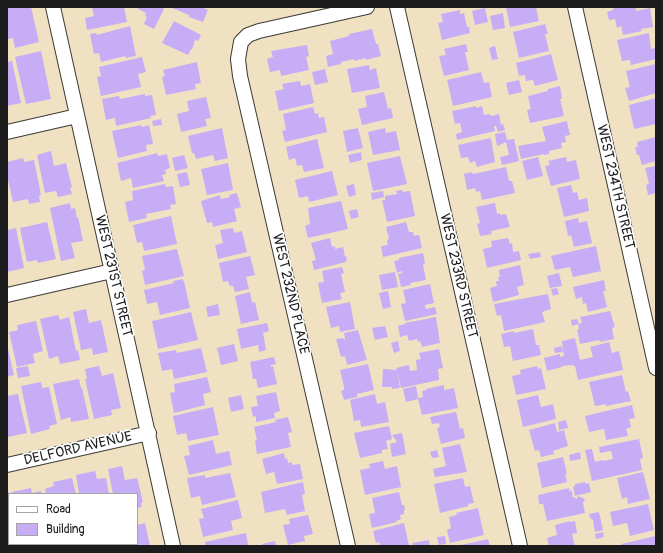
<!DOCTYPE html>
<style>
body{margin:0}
#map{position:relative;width:663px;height:553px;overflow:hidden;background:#f0e1c3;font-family:Pangolin,sans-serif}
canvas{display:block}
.frame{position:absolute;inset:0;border:8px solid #1c1c1c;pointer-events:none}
.legend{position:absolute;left:8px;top:493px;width:130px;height:52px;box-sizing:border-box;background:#fff;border:1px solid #a4a4a4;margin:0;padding:5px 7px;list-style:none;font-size:12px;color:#1c1c1c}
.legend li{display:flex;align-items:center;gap:8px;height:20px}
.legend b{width:20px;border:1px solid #a4a4a4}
</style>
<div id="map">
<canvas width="663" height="553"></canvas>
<div class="frame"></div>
<ul class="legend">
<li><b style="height:5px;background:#fff"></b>Road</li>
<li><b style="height:11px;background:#c6adf5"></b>Building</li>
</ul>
</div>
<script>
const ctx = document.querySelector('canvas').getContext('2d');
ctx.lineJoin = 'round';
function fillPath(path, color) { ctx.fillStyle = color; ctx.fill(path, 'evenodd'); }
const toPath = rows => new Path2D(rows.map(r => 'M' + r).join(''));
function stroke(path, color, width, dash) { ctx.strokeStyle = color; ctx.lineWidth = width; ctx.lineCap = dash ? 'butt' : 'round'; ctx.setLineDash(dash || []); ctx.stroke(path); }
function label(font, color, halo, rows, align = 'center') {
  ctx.font = font + ' Pangolin,sans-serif'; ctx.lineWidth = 3.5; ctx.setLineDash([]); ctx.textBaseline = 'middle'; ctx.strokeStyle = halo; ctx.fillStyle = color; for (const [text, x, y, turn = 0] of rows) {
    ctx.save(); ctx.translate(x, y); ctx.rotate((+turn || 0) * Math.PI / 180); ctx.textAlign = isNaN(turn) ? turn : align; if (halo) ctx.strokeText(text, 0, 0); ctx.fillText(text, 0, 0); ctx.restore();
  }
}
fillPath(toPath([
 [7,7,31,7,39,42,15,48,13,38,8,39,7,35],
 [92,7,124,7,127,22,87,30,85,18,94,16],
 [139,7,160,7,164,9,154,29,144,24,147,17,145,16,146,13,138,9],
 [170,7,204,7,203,8,208,10,203,22,189,17,189,15],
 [506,7,536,7,539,21,510,27],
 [614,7,636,7,636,11,650,8,653,27,641,29,642,31,623,35,621,26,617,28,615,19,609,20,607,12,613,10],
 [485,8,488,22,475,25,472,11],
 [460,10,460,14,464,13,467,27,469,27,470,33,442,40,438,23,443,22,441,14],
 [503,13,505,28,493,30,490,16],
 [174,21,201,35,198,41,195,40,192,50,191,49,188,55,162,43],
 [545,24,548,34,545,34,549,51,519,58,513,32],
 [130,26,136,56,126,58,125,56,101,62,99,53,94,54,90,34,96,33,97,35],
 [372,29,376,44,378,44,381,56,366,60,366,58,354,61,354,59,341,62,341,64,328,67,326,56,333,54,330,41,349,36,349,34],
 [649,33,651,49,656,48,656,59,631,65,630,60,622,61,617,40],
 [466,44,468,52,465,52,469,70,444,76,439,56,446,55,444,49],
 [307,45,309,56,306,57,309,70,281,76,280,70,270,72,267,59,273,57,271,51],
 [495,46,498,59,492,60,489,48],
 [41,51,51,99,26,104,15,57],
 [551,54,558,80,535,86,533,80,526,81,525,75,519,76,516,63],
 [142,57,146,72,138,74,141,87,101,96,97,77,101,76,99,67],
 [12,61,21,103,7,106,7,62],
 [197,62,201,83,195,84,196,89,166,95,162,77,165,76,163,70],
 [656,64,656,93,629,101,625,88,630,87,626,71],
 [369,65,370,70,376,68,380,88,352,93,347,69],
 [325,69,328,82,315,85,312,72],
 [481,72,484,83,489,82,492,97,453,106,447,80],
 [519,80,522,92,509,95,506,83],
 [300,81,301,86,310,84,314,103,279,111,275,91,284,89,282,84],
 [560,86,562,99,560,99,564,116,530,123,527,110,531,109,528,96,548,91,548,89],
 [384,92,388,109,391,108,393,118,362,125,358,109,367,107,365,96],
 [145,94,145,96,152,95,156,115,150,116,151,118,116,126,115,118,106,120,102,99,119,96,120,99],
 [206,97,211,118,205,119,207,126,181,132,177,114,189,111,187,101],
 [656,98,656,124,634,129,629,105],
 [476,106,476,108,482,106,484,115,488,114,492,116,499,114,501,125,503,124,505,130,498,132,496,126,494,126,495,131,457,140,456,134,462,132,460,123,455,124,452,111],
 [313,107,315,114,318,113,319,118,324,117,327,132,285,142,282,131,286,130,283,114],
 [161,119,162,125,153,126,152,121],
 [567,121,570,135,565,136,566,142,561,143,562,148,549,151,549,154,544,155,544,154,521,159,518,146,546,141,542,127],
 [141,125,142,127,149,125,153,144,146,145,147,151,118,158,112,131],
 [222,128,228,158,215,161,213,155,196,159,194,153,192,153,188,136],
 [358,128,363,148,347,152,343,131],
 [385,128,386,133,396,131,400,150,373,155,368,132],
 [505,132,507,140,514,139,519,161,502,165,500,157,509,155,506,142,497,146,495,134],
 [656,137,656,161,642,165,639,155,637,155,635,147,638,147,637,142],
 [491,138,495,162,477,167,475,161,470,163,468,157,461,158,458,145],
 [317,139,324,168,304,172,302,165,297,166,295,158,289,160,286,147],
 [51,151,54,166,66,163,72,187,70,188,72,194,58,197,56,191,45,193,37,155],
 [361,152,362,160,350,163,348,155],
 [157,153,158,156,167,154,170,168,165,170,166,174,162,175,164,181,133,188,131,178,121,181,117,163],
 [184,155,188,168,175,171,172,158],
 [400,156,407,184,373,191,367,163],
 [538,157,543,176,527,180,522,161],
 [566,157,567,162,576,160,580,179,551,186,545,166,550,165,548,161],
 [23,158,24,162,34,160,41,195,39,196,40,202,29,204,28,199,13,202,7,175,7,162],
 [228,163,233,190,207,195,201,169],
 [656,166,656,193,648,195,646,185,649,184,645,168],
 [506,167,509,181,512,181,515,193,482,200,480,191,476,192,475,188,467,190,464,174,472,172,473,174],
 [332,171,338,195,309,202,308,196,299,198,295,180],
 [187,172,190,185,180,187,177,174],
 [165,184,166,187,173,186,176,204,170,205,171,209,146,214,147,218,129,222,125,202,133,200,132,191],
 [354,184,356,195,349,197,346,186],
 [571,185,573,193,577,192,579,200,587,198,589,211,564,217,557,188],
 [402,190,403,192,410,191,415,216,387,222,382,200,385,200,385,196,397,194,396,191],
 [383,191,384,197,372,200,371,193],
 [237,193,241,207,234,209,237,221,213,227,212,222,207,223,201,201,220,195,221,199,230,197,229,195],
 [341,201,348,229,308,238,305,226,310,224,308,208],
 [70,203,71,209,75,208,77,218,78,217,83,241,71,243,75,258,61,261,50,208],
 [495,203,497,214,500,213,500,215,506,214,510,227,491,231,492,234,480,236,477,224,480,223,476,207],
 [357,209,359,217,351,219,349,211],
 [171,216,177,244,144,251,142,242,137,243,133,225],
 [578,218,579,223,587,221,592,243,574,247,571,235,568,236,565,221],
 [47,222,56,259,38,263,37,260,27,262,20,228],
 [406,222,409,232,413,232,414,236,419,235,422,248,383,257,381,246,388,245,387,240,389,239,386,227],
 [16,228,24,268,7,272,7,230],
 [233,228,234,233,242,231,247,252,218,259,215,245,223,243,220,230],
 [330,238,332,247,335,246,335,249,343,247,345,257,347,256,346,262,314,270,312,261,316,260,311,243],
 [508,238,510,244,512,243,513,252,519,251,521,260,487,268,483,249,492,247,491,241],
 [596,246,601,271,573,277,570,267,555,270,551,256],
 [177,249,184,276,145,285,142,271,145,270,142,256],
 [540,252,541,257,530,259,528,254],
 [423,253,425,263,423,264,426,280,410,283,411,285,401,287,398,274,402,273,402,271,397,273,394,261,399,260,399,258],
 [250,256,255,275,246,277,249,289,235,292,233,286,230,286,228,281,223,282,219,263],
 [520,265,524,285,517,287,519,295,493,302,490,288,497,286,496,281,499,281,498,277,500,277,499,270],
 [342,267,344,273,341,274,345,292,340,293,342,299,322,303,318,283,324,282,322,271],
 [395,272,398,287,382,290,379,275],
 [559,273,562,286,550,288,547,276],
 [183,279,183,281,184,281,190,308,160,315,157,302,147,304,144,290,174,283,173,281],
 [604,280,606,291,603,291,607,307,588,312,586,303,583,304,582,297,576,299,573,287],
 [430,284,434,303,425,305,426,309,435,307,437,314,405,321,401,304,406,303,403,290],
 [557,288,559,294,553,296,551,289],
 [388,291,391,307,383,309,379,293],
 [250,292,252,303,255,302,259,320,241,324,235,296],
 [548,294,551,309,542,312,545,322,504,331,501,315,497,316,494,304],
 [350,302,355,329,340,332,339,326,331,328,326,307],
 [218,304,220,315,208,317,206,307],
 [86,309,89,323,101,320,108,352,93,355,92,348,81,350,73,312],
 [610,311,615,327,612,328,614,339,600,342,599,340,580,344,577,330,579,329,578,324,572,326,571,320,577,319,579,324,582,323,580,317],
 [191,312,198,340,158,349,152,321],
 [58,315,60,320,69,317,76,351,78,350,80,360,60,364,58,356,49,359,40,319],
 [436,317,440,343,422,347,420,341,418,342,417,339,409,341,407,335,400,337,398,326,405,324,405,323],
 [36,321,43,351,33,354,35,363,17,367,9,332,18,330,17,325],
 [267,323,269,331,263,333,266,350,259,352,258,345,241,349,237,329],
 [385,326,388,337,375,340,372,328],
 [533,329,536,345,539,345,541,355,513,361,510,346,504,347,501,334,514,331,514,333],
 [358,330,367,360,347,365,345,356,341,357,336,339,343,338,344,340,345,339,344,333],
 [575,338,580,360,593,357,590,347,609,342,612,353,619,351,623,370,578,380,575,366,571,365,562,366,562,367,547,371,544,358,560,354,560,357,564,356,562,341],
 [398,341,400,351,394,353,391,343],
 [7,344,14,375,7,377],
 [234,344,238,361,221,365,217,348],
 [562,346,563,352,555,353,554,348],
 [201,348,207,372,174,379,172,369,162,371,158,353,176,350,177,353],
 [439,349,443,368,438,369,439,380,401,388,397,371,400,388,392,389,392,387,382,387,383,369,397,370,396,368,409,365,410,371,417,370,416,360,421,359,419,353],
 [274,357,276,364,271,365,271,367,273,366,277,384,258,388,256,379,253,379,250,362],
 [368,364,374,390,357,394,357,397,344,400,341,391,344,390,344,387,340,370],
 [28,366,30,376,18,378,16,368],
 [99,366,102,376,113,373,121,408,111,410,112,415,94,419,85,379,87,379,85,369],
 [537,366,538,369,541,368,546,389,516,395,512,376,521,374,520,370],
 [622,375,626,392,628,391,631,401,606,406,606,404,595,406,589,382],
 [207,377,211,392,203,394,205,405,174,413,170,393,175,392,174,384],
 [79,379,81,388,82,388,89,419,71,422,70,417,61,420,53,384],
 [41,382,42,388,49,387,57,424,49,426,50,429,31,434,21,386],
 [444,385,444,390,454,388,458,408,422,415,418,399,406,402,403,389,416,386,418,398,423,397,422,391,426,390,426,389],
 [276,392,280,411,274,413,275,418,256,422,256,416,253,417,251,407,258,406,256,396],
 [18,394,27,433,8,437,7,396],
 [375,394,377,404,385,402,389,422,361,427,360,420,354,421,350,400],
 [241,395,244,409,231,412,228,398],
 [538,395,541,407,553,404,556,419,523,427,517,400],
 [632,405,635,418,629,419,631,427,626,429,628,436,606,440,604,429,589,432,585,416],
 [213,407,219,435,188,441,186,433,177,435,173,416],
 [456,412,460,429,463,428,465,438,441,444,437,428,440,427,439,423,432,424,430,417],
 [288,417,292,432,288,433,291,447,257,454,255,441,257,440,254,427,276,422,275,420],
 [566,420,568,428,559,430,558,422],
 [555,423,557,432,564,430,568,446,553,451,554,454,541,457,539,450,535,451,529,430],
 [389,426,392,439,386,441,388,449,382,450,382,453,360,458,354,433],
 [402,433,406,454,392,457,390,444,397,442,392,435],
 [639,439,643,458,640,459,642,470,592,481,585,450,592,449,595,462,603,460,603,461,613,459,611,451,600,453,599,447],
 [213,440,216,454,229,451,232,465,189,475,184,456,190,455,188,446],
 [460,444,467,472,435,477,433,469,446,466,442,448],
 [437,450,439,457,432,458,430,452],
 [580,452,581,459,570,461,569,455],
 [284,453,285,459,287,458,288,463,292,462,292,465,300,464,303,479,277,484,274,472,266,474,262,459],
 [563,457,567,474,565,474,567,482,542,488,537,463],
 [383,461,385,469,397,466,401,487,365,495,360,470,370,468,369,464],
 [122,466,125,480,137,478,143,502,141,503,142,507,137,508,137,494,113,494,108,469],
 [95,471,97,479,106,478,109,494,79,493,76,475],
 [643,472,650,499,628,504,627,497,622,499,617,478],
 [230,473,236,497,202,505,200,496,191,498,187,478,205,475,205,478],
 [72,478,76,494,46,494,45,489,54,486,53,482],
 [463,478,465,487,470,486,474,503,468,504,469,506,440,513,434,484],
 [303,482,305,494,302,495,305,511,287,515,285,509,265,513,261,492],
 [585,482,585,484,589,483,591,492,575,496,573,487,575,486,575,484],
 [31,488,32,493,41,491,42,494,13,494,12,492],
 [569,488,569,491,571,490,573,495,571,496,577,499,578,496,585,499,583,503,585,513,547,521,543,504,539,504,538,495],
 [7,492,9,492,9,542,7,542],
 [399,492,402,505,404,505,405,510,404,510,404,514,400,515,401,519,396,521,397,522,372,528,369,514,375,513,372,498],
 [238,500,242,518,231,521,233,530,203,537,199,519,204,518,201,509],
 [648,504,654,530,630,536,627,523,613,526,610,512],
 [478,508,484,535,450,543,447,530,451,528,449,517,457,515,456,513],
 [599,512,603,530,595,532,593,520,590,518,589,514],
 [308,515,313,534,304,536,305,541,288,545,283,525,290,524,289,519],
 [570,521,570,522,575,521,577,533,572,534,575,546,549,546,547,538,557,535,555,525],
 [145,523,150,546,121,546,121,544,137,544,137,525],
 [404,523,409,546,380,546,379,542,376,543,373,531],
 [603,532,604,537,596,539,595,534],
 [246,533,248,545,205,546,205,542],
 [445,536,446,544,439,545,437,537],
 [656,536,656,546,621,546,621,544],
 [488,539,490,546,461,546,461,545],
 [429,540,430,546,413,546,412,543],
 [275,541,276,546,262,546,262,544],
 [56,544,82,544,83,546,53,546,53,545],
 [85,544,116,544,116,546,86,546]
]), '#c6adf5');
const minor = toPath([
 [53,7,173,546],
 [397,7,520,546],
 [575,7,656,368],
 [7,132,77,116],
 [7,295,112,271],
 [7,465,149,433],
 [348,546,240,76,238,59,241,42,248,35,259,31,367,7]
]);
stroke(minor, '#3c3a35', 16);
stroke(minor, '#fff', 14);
label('14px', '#1c1c1c', '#fff', [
 ["WEST 234TH STREET",615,187,77],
 ["WEST 231ST STREET",113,276,77],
 ["WEST 233RD STREET",458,276,77],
 ["WEST 232ND PLACE",290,294,77],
 ["DELFORD AVENUE",78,449,-13]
]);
</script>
